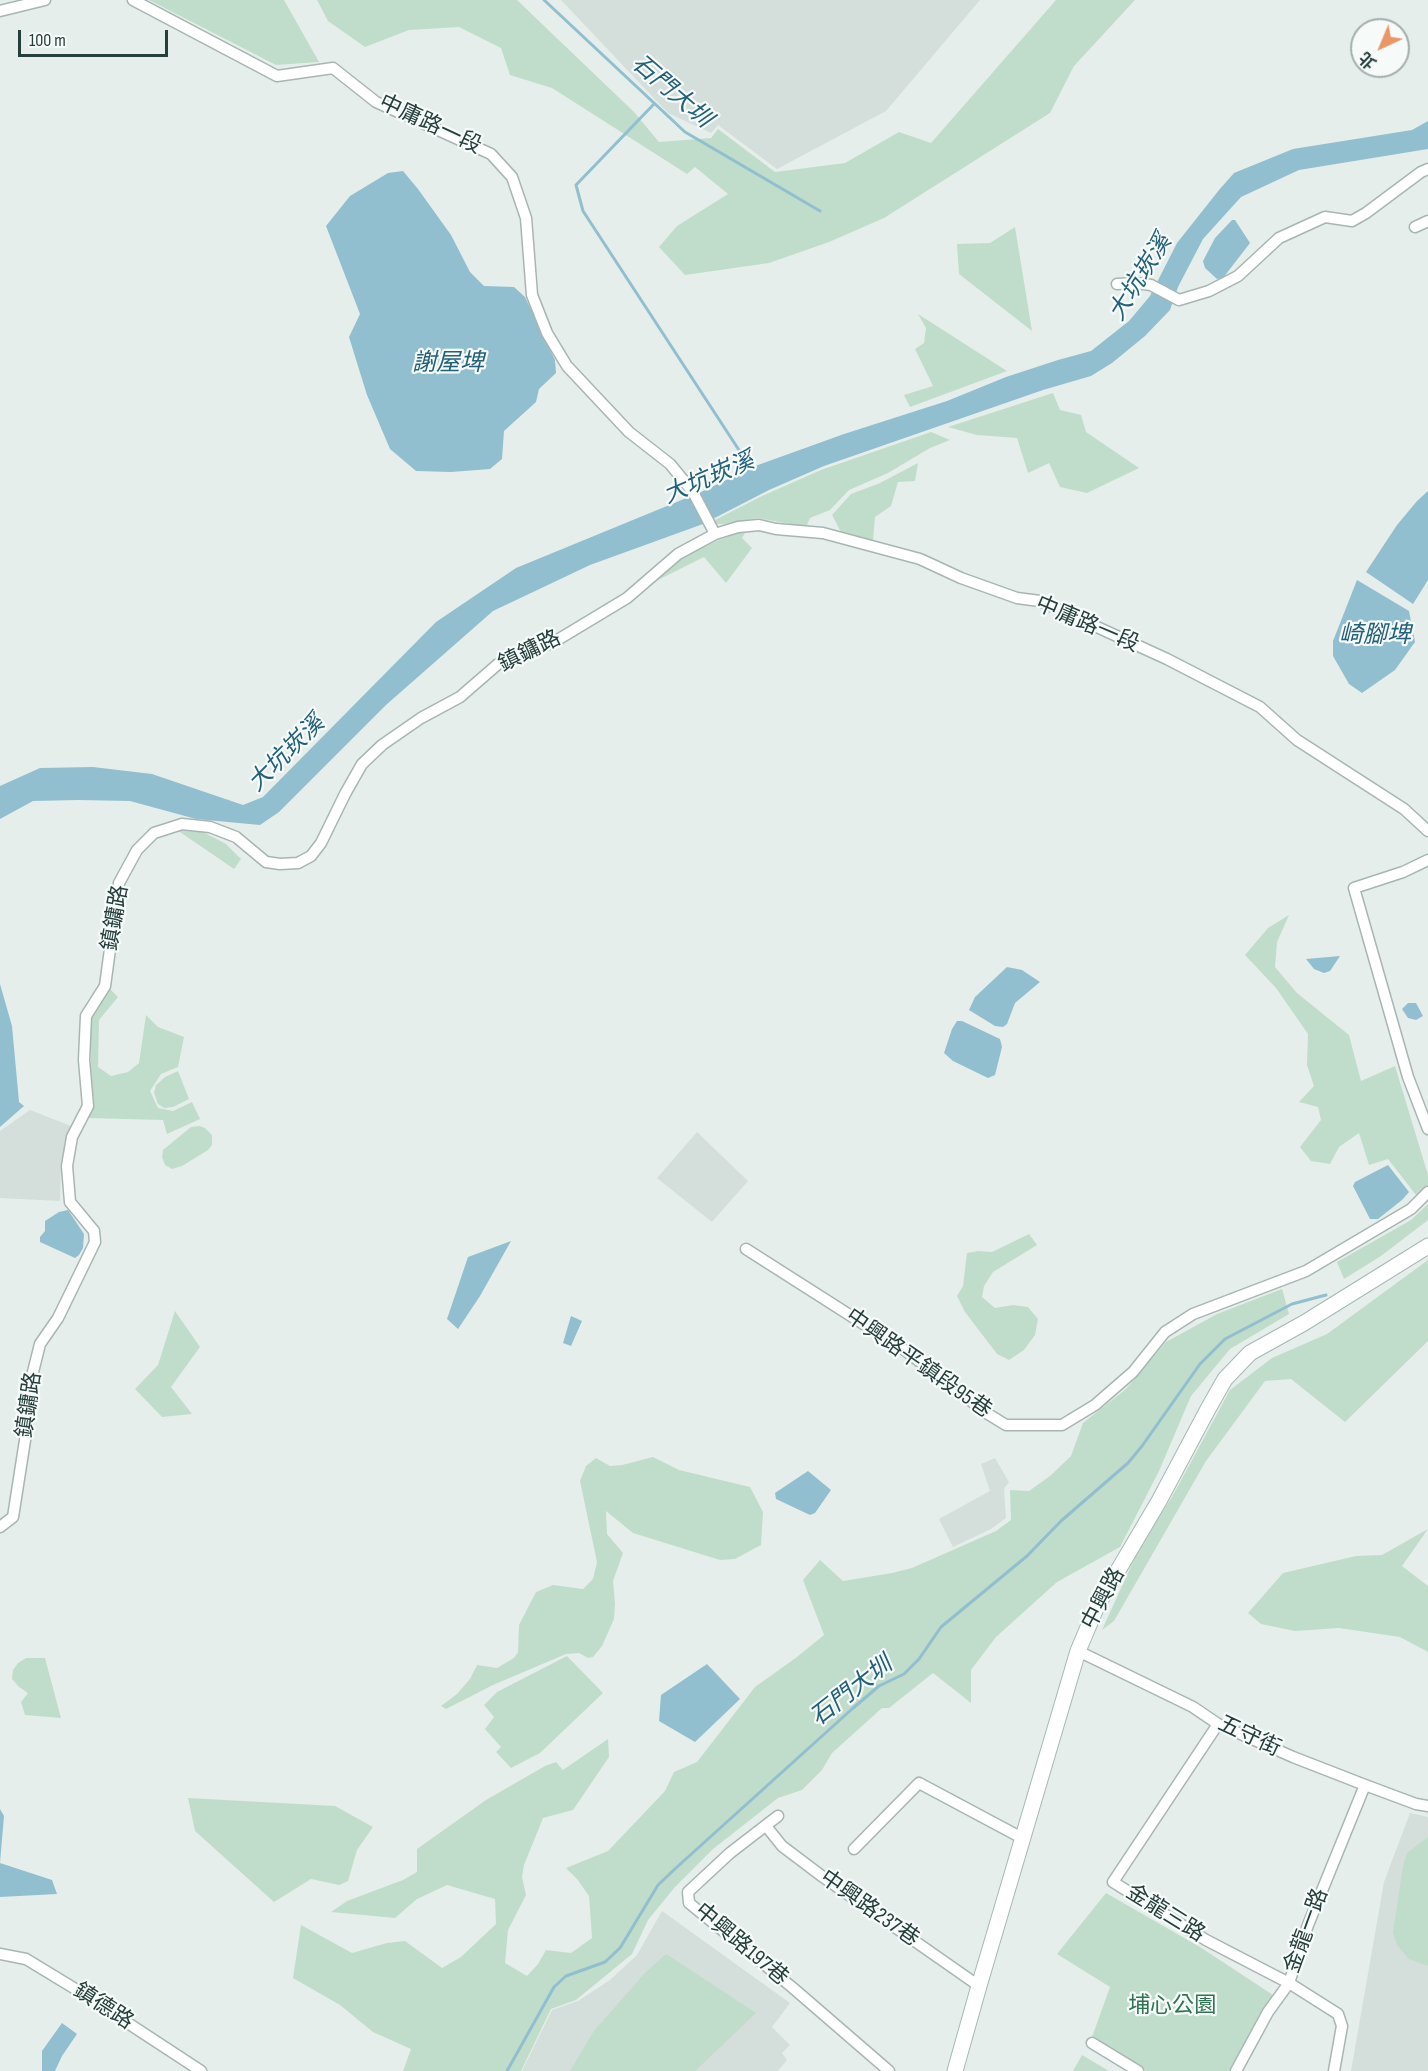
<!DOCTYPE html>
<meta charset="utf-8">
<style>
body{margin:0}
#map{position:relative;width:1428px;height:2071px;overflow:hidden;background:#e6eeeb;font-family:"Sofia Sans Condensed","Noto Sans TC",sans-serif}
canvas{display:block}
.north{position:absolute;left:1350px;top:18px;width:60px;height:60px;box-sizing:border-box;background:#f6faf9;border:2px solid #a2afad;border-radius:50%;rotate:224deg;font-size:16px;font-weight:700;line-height:24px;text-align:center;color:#253f3b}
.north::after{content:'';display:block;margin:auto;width:21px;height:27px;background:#eb9667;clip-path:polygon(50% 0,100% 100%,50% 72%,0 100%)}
.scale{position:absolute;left:18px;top:30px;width:150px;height:27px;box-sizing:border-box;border:3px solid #253f3b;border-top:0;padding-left:8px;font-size:18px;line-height:21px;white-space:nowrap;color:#253f3b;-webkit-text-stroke:4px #f6faf9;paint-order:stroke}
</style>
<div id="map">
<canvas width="1428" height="2071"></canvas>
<div class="north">北</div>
<div class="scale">100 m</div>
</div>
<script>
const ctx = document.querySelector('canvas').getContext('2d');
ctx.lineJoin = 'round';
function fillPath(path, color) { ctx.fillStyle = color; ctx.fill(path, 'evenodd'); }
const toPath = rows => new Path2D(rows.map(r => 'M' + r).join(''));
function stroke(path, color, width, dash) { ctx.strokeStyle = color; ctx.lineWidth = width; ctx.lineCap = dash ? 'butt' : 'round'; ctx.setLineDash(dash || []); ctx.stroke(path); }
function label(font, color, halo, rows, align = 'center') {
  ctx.font = font + ' "Sofia Sans Condensed","Noto Sans TC",sans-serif'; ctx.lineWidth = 4.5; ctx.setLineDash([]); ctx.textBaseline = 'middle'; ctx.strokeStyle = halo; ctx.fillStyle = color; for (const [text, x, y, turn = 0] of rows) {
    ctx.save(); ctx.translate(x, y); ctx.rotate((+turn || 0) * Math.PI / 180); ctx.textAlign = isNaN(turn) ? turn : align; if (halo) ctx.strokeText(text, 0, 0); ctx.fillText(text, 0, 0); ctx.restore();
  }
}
fillPath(toPath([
 [561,0,980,0,886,111,777,169,718,125,711,133,668,113],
 [30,1110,71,1126,61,1164,60,1201,0,1198,0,1131],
 [697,1132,748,1181,712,1222,657,1178],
 [995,1458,1009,1482,1004,1489,1006,1518,991,1529,953,1547,939,1519,990,1491,981,1464],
 [1410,1813,1428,1817,1428,2071,1351,2071,1384,1882],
 [662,1911,790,2003,772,2027,790,2045,782,2053,787,2060,778,2071,522,2071,552,2010,578,2001,610,1980,637,1955]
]), '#d4deda');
fillPath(toPath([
 [149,0,284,0,319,62,276,65],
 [317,0,517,0,634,112,659,142,711,138,718,129,775,172,845,163,899,132,931,143,1056,0,1135,0,1074,66,1050,113,884,218,829,242,769,263,685,275,659,247,677,226,728,194,695,167,687,174,552,88,510,75,501,48,459,27,409,30,365,47,328,21],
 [1015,227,1032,331,959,274,957,244,990,243],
 [918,314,1007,371,910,407,904,395,933,386,915,349,924,343,926,328],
 [1053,393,1060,410,1081,415,1086,432,1139,468,1087,493,1060,487,1049,463,1028,473,1017,438,977,435,948,427],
 [931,432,950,440,930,448,888,473,849,490,830,510,810,518,807,525,795,525,758,518,724,524,715,524,713,521,762,496,821,470],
 [918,463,915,481,898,482,891,506,875,517,873,540,841,532,832,515,851,494,880,483],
 [747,530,742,538,752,548,726,583,704,557,644,587,680,558,719,540],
 [177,830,203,832,226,844,241,859,234,869],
 [1289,915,1277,942,1275,967,1297,993,1349,1035,1361,1081,1395,1066,1428,1175,1428,1186,1416,1195,1388,1159,1369,1165,1359,1133,1339,1147,1330,1164,1311,1161,1300,1147,1321,1120,1318,1107,1299,1102,1314,1086,1307,1065,1308,1034,1276,988,1245,955,1268,928],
 [109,988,118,997,99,1020,98,1067,111,1076,128,1072,139,1063,146,1015,158,1027,184,1037,178,1067,161,1074,150,1091,158,1108,173,1111,192,1102,200,1119,167,1134,163,1120,88,1118,94,1105,91,1072,91,1018],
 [178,1071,189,1099,173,1107,164,1108,158,1104,154,1093,156,1085,165,1077],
 [200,1126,205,1128,212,1135,212,1145,208,1150,182,1166,172,1169,165,1165,162,1157,163,1150,186,1131,191,1127],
 [1428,1204,1428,1220,1381,1256,1344,1279,1337,1262,1411,1220],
 [1029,1234,1037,1245,993,1272,984,1286,982,1297,995,1308,1013,1305,1028,1307,1038,1319,1035,1335,1024,1350,1009,1360,997,1354,965,1312,957,1296,963,1286,967,1253,978,1251,992,1252],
 [1428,1260,1428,1341,1345,1422,1291,1379,1265,1381,1206,1461,1114,1621,1102,1630,1141,1544,1172,1497,1230,1390,1272,1358,1327,1334],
 [1282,1289,1289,1314,1230,1349,1191,1396,1159,1471,1120,1547,1057,1582,996,1637,971,1670,971,1703,933,1673,889,1708,882,1708,832,1753,822,1770,802,1790,778,1798,713,1849,675,1887,648,1920,632,1954,576,2000,551,2009,521,2071,403,2071,411,2049,373,2032,340,2005,293,1978,301,1925,352,1953,387,1943,405,1941,442,1968,461,1957,496,1924,495,1899,447,1885,417,1899,395,1918,331,1912,347,1901,403,1880,417,1872,417,1849,486,1800,545,1766,556,1762,563,1770,608,1739,609,1757,573,1810,543,1818,524,1865,522,1877,526,1895,508,1930,505,1963,527,1976,538,1964,546,1950,571,1953,592,1938,589,1896,577,1879,566,1868,608,1851,665,1791,674,1772,697,1762,755,1687,797,1657,824,1635,803,1580,820,1560,843,1581,892,1573,912,1568,996,1531,1011,1520,1010,1490,1029,1491,1050,1476,1071,1456,1083,1423,1126,1389,1166,1342,1217,1314],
 [175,1311,200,1347,171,1387,192,1414,162,1417,135,1389,158,1365],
 [653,1457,679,1470,750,1487,763,1512,761,1545,735,1559,720,1560,633,1533,606,1511,607,1534,623,1553,613,1581,615,1604,614,1619,602,1646,593,1657,588,1658,579,1653,566,1654,493,1685,446,1709,441,1706,457,1694,470,1679,477,1665,497,1668,514,1658,518,1652,519,1625,536,1592,553,1585,583,1589,593,1579,597,1562,580,1481,586,1466,596,1458,610,1466,622,1465],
 [1428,1529,1402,1566,1428,1586,1428,1652,1400,1637,1339,1628,1295,1631,1261,1624,1248,1613,1283,1573,1356,1556,1382,1555],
 [567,1656,603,1693,540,1753,511,1768,496,1752,501,1747,485,1729,494,1717,484,1705,497,1692],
 [26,1658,45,1658,61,1718,25,1715,21,1702,28,1693,19,1687,12,1679,13,1670,18,1663],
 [188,1798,335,1806,373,1827,357,1850,348,1881,339,1885,311,1879,274,1902,195,1831],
 [1428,1837,1428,1966,1409,1959,1397,1945,1393,1933,1403,1866,1407,1853],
 [1106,1893,1200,1947,1273,1995,1268,2012,1234,2071,1146,2071,1092,2037,1110,1987,1057,1954],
 [666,1954,756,2013,695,2071,570,2071,594,2031,645,1973],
 [1082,2055,1109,2071,1073,2071]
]), '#c0ddcb');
fillPath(toPath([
 [1428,121,1428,149,1299,170,1241,197,1203,239,1178,287,1170,310,1145,336,1112,363,1091,376,1043,390,824,466,769,490,703,524,590,565,493,611,386,705,279,812,260,825,196,819,130,801,78,800,33,801,0,819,0,786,40,768,93,767,152,774,243,805,263,797,436,622,516,568,701,492,758,465,844,434,947,401,1006,377,1058,360,1091,351,1129,321,1150,296,1177,243,1219,190,1234,173,1293,149,1412,130],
 [403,171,418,189,451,235,470,272,484,286,514,287,525,297,555,360,556,373,539,389,536,402,504,431,502,459,490,469,451,472,416,471,390,449,367,395,349,337,360,314,326,226,350,196,388,173],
 [1232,220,1235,220,1250,243,1223,278,1217,279,1205,268,1203,261,1215,238],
 [1428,491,1428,580,1413,604,1366,572,1397,525,1417,501],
 [1357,580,1409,611,1415,642,1395,670,1362,693,1349,684,1333,656,1333,641],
 [1340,956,1330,971,1324,973,1314,969,1306,959],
 [1007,967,1022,970,1040,982,1015,1003,1007,1024,1003,1027,995,1026,969,1010,975,997],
 [0,984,12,1026,19,1102,24,1106,0,1127],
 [1408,1003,1416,1003,1423,1016,1416,1020,1408,1018,1402,1009],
 [957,1021,962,1021,1000,1039,1002,1047,995,1075,988,1078,953,1061,944,1053,952,1029],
 [1388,1165,1409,1192,1402,1200,1378,1219,1370,1219,1353,1186,1355,1182],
 [68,1210,84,1234,83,1248,79,1255,75,1258,40,1242,40,1237,45,1231,45,1221,59,1212],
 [511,1241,480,1296,458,1329,447,1319,468,1257],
 [571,1316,582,1321,571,1346,563,1343],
 [808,1471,831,1490,815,1513,810,1515,776,1499,775,1493],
 [707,1664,740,1699,695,1742,659,1721,661,1695],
 [0,1809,4,1816,0,1863,52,1880,57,1894,0,1897],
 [62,2023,77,2034,62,2056,55,2071,42,2071,42,2051]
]), '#91bfcf');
stroke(toPath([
 [544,0,685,132,820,211],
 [654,104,576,185,583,211,752,470],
 [507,2071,554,1987,566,1976,605,1962,620,1948,658,1885,677,1867,852,1709,879,1686,904,1674,919,1659,941,1627,1027,1556,1061,1521,1128,1463,1142,1446,1200,1364,1225,1339,1292,1304,1326,1295]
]), '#91bfcf', 3);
const street = toPath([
 [133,0,277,76,333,68,376,102,491,154,512,177,526,218,532,295,547,333,567,366,629,432,670,464,693,492,715,534],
 [0,11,45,0],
 [1415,227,1428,221],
 [1117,284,1136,283,1151,285,1179,300,1209,291,1238,276,1279,238,1325,217,1352,221,1366,213,1421,172,1428,169],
 [1428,860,1403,872,1354,888,1408,1077,1428,1129],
 [746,1249,906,1351,988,1414,1006,1425,1062,1425,1095,1405,1133,1372,1165,1332,1193,1314,1306,1271,1411,1209,1428,1192],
 [0,1527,13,1517,28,1421,29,1388,40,1344,58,1318,95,1242,94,1231,70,1202,67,1166,72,1137,88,1106,84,1060,86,1016,105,986,119,883,137,850,154,833,182,824,210,827,236,837,266,862,280,864,298,863,311,856,321,843,345,794,362,764,382,745,421,718,460,697,498,664,554,642,627,598,678,554,715,534,738,527,759,525,776,529,823,533,920,559,961,578,1017,598,1040,601,1167,659,1260,707,1297,740,1404,809,1428,831],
 [1078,1651,1193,1707,1218,1724,1293,1757,1365,1785,1416,1804,1428,1806],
 [1218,1724,1113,1882,1206,1940,1289,1983,1338,2014,1342,2026,1334,2071],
 [778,1816,730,1853,688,1892,689,1903,793,1988,889,2071],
 [766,1826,782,1846,823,1877,979,1986],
 [854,1849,919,1783,1022,1838],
 [0,1954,26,1959,82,1993,201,2071],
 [1092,2043,1138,2071],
 [1236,2071,1268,2012,1289,1983,1308,1925,1365,1785]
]);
const secondary = toPath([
 [955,2071,979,1986,1078,1651,1097,1606,1159,1501,1208,1409,1225,1379,1250,1353,1304,1323,1428,1246]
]);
stroke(street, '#a8b6b3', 13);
stroke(secondary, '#a5b9b4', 17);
stroke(street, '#fff', 10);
stroke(secondary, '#fff', 15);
label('22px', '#253f3b', '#f6faf9', [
 ["中庸路一段",430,125,25],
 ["中庸路一段",1087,625,23],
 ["鎮鏞路",530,652,-26],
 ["鎮鏞路",116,918,-80],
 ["中興路平鎮段95巷",918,1364,35],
 ["鎮鏞路",30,1405,-82],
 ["中興路",1104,1599,-62],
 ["五守街",1249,1737,25],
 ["中興路237巷",869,1909,35],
 ["金龍三路",1165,1914,32],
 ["金龍一路",1307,1931,-70],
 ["中興路197巷",741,1945,40],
 ["鎮德路",103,2007,33]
]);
label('22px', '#317453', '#f6faf9', [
 ["埔心公園",1172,2006]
]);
label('italic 24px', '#226179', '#f6faf9', [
 ["石門大圳",671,92,41],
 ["大坑崁溪",1141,278,-58],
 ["謝屋埤",448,364],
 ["大坑崁溪",709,479,-23],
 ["崎腳埤",1375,636],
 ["大坑崁溪",287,754,-45],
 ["石門大圳",852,1692,-38]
]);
</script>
